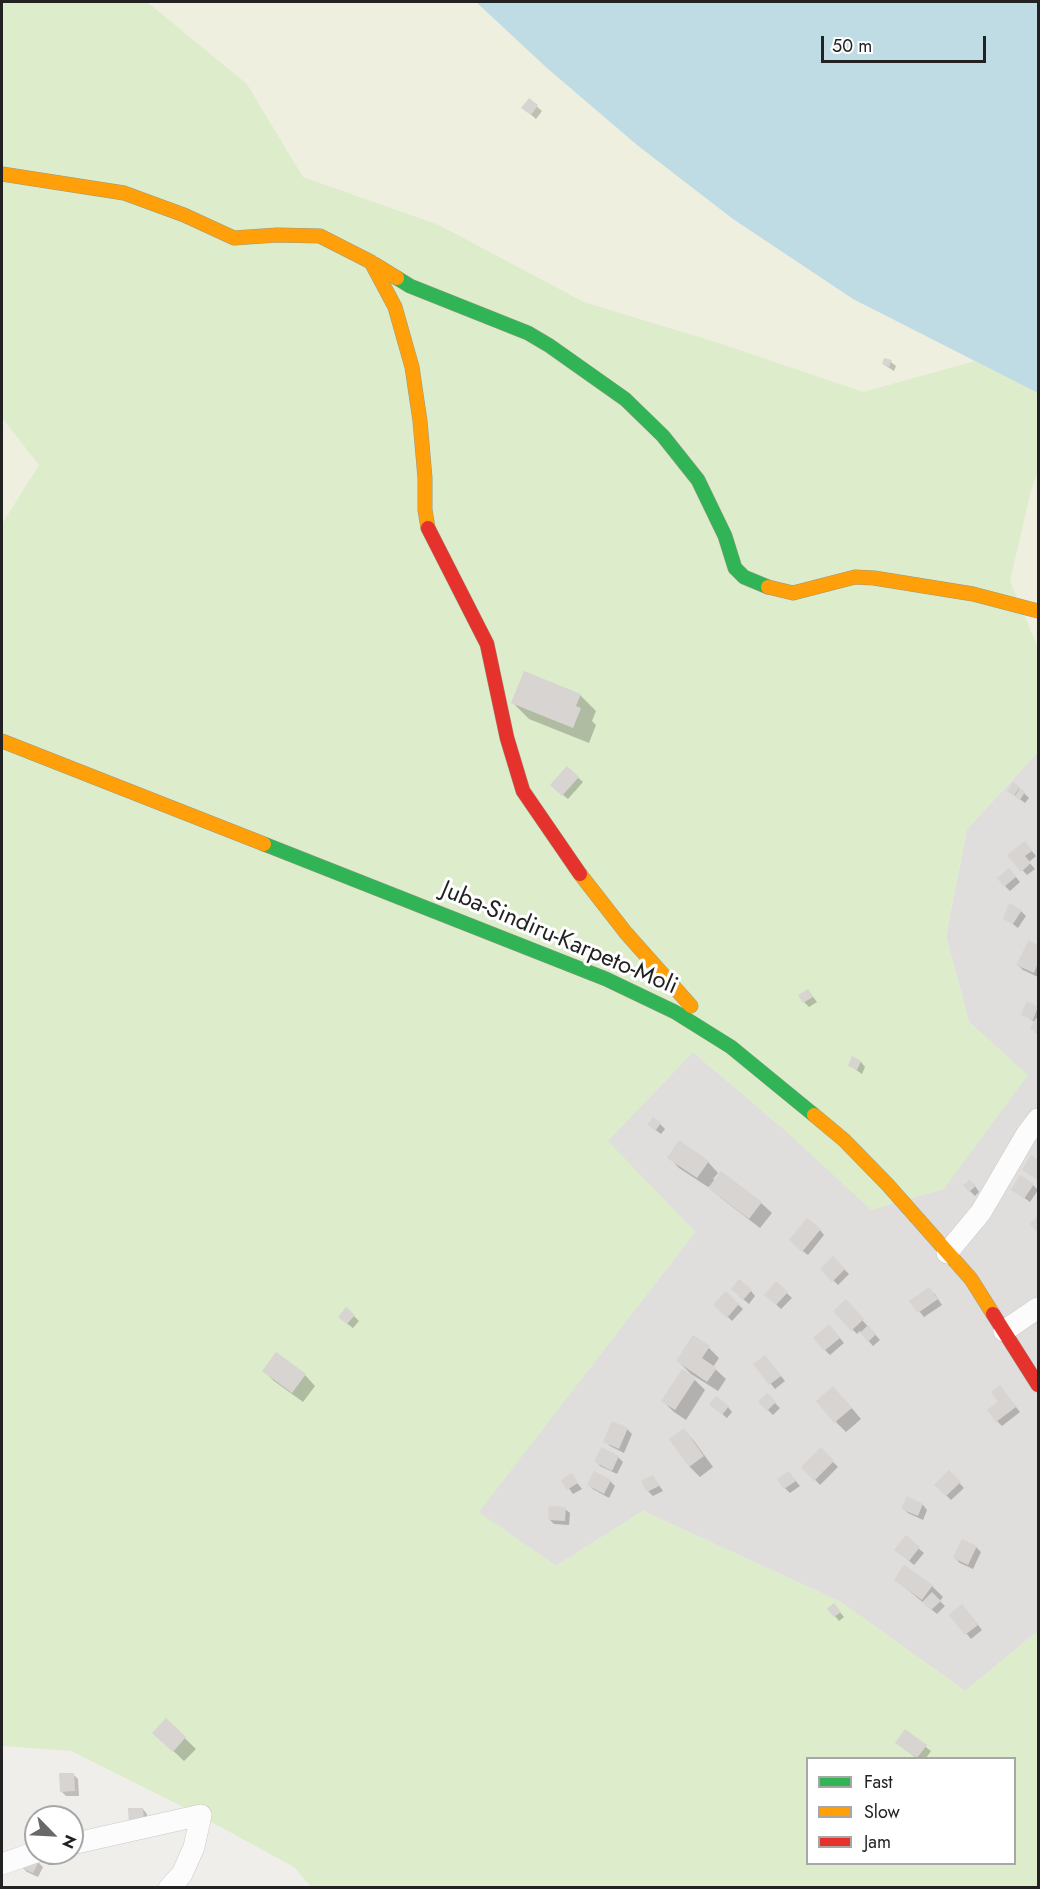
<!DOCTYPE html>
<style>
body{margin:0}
#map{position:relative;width:1040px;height:1889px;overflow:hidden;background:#f0eeeb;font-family:Jost,sans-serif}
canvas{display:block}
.frame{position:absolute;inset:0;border:3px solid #222;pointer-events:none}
.legend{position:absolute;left:806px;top:1757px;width:210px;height:108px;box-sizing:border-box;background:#fff;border:2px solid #a7a7a7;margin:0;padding:8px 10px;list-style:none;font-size:18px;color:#222}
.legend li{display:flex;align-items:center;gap:12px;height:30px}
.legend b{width:30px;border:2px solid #a7a7a7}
.north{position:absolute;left:24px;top:1805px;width:60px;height:60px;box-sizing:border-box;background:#fff;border:2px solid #a7a7a7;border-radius:50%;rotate:114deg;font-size:16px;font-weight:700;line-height:24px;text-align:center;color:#222}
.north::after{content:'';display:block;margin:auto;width:21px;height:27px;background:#6a6968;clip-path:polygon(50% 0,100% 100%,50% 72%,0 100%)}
.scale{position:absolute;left:821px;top:36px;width:165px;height:27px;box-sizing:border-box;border:3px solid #222;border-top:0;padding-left:8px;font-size:18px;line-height:21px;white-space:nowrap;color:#222;-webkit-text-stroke:4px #fff;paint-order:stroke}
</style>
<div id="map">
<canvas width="1040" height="1889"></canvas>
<div class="frame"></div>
<ul class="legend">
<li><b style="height:8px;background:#30b455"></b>Fast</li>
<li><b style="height:8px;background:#ff9f0a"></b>Slow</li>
<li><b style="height:8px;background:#e5322d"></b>Jam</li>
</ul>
<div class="north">N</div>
<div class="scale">50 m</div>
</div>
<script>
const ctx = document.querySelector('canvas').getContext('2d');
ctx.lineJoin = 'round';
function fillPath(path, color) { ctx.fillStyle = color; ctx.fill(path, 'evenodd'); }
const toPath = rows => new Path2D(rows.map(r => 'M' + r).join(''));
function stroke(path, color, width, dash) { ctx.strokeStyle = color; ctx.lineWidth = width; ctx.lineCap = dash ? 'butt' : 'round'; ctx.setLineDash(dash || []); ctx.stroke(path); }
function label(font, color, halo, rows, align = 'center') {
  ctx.font = font + ' Jost,sans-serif'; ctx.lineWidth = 6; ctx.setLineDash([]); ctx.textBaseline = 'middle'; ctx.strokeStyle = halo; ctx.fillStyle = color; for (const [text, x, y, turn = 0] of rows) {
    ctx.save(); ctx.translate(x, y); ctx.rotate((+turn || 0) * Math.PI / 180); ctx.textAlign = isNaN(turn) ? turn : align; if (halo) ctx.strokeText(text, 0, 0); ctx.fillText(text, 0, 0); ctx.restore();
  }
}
fillPath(toPath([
 [1038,752,1038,1631,965,1691,841,1602,643,1511,556,1566,478,1512,695,1232,607,1141,693,1052,779,1125,1027,1075,969,1022,946,936,967,829]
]), '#dfdedc');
fillPath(toPath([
 [147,2,476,2,547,68,637,145,733,219,853,299,975,361,863,392,719,343,584,302,439,225,303,177,247,84],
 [2,418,39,465,2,524],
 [1038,471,1038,648,1010,581,1031,490]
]), '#efefdf');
fillPath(toPath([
 [2,2,147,2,247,84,303,177,439,225,584,302,719,343,863,392,975,361,1038,393,1038,471,1031,491,1010,581,1038,648,1038,752,967,829,946,936,969,1022,1028,1075,944,1189,871,1210,779,1125,693,1052,608,1141,695,1232,479,1512,556,1566,643,1511,841,1602,965,1691,1038,1631,1038,1887,311,1887,294,1867,195,1813,71,1751,2,1746,2,524,39,465,2,418],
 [808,1758,1014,1758,1014,1864,808,1864]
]), '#ddeccb');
fillPath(toPath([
 [476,2,1038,2,1038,393,853,299,733,219,637,145,547,68]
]), '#bfdbe3');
fillPath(toPath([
 [529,100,542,111,536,119,528,112],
 [885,359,891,362,896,366,894,371,883,364],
 [580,695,596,711,592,721,596,725,589,743,529,719,513,703],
 [567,768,583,782,568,799,557,790],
 [1019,788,1029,798,1025,803,1009,791],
 [1029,848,1036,856,1029,862,1035,869,1027,875,1009,855],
 [1014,875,1020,882,1010,891,1005,886],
 [1021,911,1026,916,1018,928,1005,918],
 [1029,942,1038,946,1038,977,1023,970,1018,965],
 [808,990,817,1002,809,1007,804,1002],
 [1027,1004,1038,1009,1038,1034,1032,1028,1036,1023,1023,1014],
 [861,1062,865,1067,862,1074,849,1065],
 [660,1124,665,1129,661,1134,649,1125],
 [669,1157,708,1162,718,1173,713,1179,761,1203,772,1213,760,1228,721,1198,709,1186,708,1187,679,1168],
 [1033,1185,1038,1190,1030,1202,1013,1190],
 [975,1186,979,1192,975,1196,970,1191],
 [820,1230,824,1235,808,1255,795,1245],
 [833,1258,849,1274,838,1285,822,1269],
 [776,1283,792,1298,781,1309,766,1295],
 [751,1291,755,1296,749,1304,737,1294],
 [726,1293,743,1309,732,1321,716,1305],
 [934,1293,942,1305,924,1317,911,1301],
 [846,1302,880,1340,873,1346,860,1331,857,1334,835,1312],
 [354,1316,359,1321,353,1328,345,1322],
 [834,1331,844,1343,830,1355,825,1350],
 [709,1348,719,1358,713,1367,726,1379,718,1391,691,1374,678,1361],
 [769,1362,785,1381,775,1389,755,1364],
 [264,1371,305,1375,315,1386,303,1402,274,1381],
 [693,1378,705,1390,686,1420,674,1412,663,1401],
 [1000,1387,1020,1412,1002,1426,997,1421,1000,1403],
 [767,1395,780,1408,773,1415,760,1402],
 [844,1399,861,1419,846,1432,836,1422],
 [728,1407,732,1412,727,1418,716,1409],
 [627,1429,632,1434,624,1453,610,1446,605,1441],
 [684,1430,694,1441,713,1467,700,1477,690,1467,671,1440],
 [821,1450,838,1467,820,1485,803,1467],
 [618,1457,623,1462,617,1474,600,1466,596,1461],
 [949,1472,964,1488,951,1500,936,1485],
 [789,1473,800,1486,790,1493,785,1488],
 [571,1475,582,1489,573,1494,563,1480],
 [653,1477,663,1491,653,1496,648,1491],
 [610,1481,615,1486,609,1498,593,1489,588,1484],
 [907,1498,923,1505,927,1510,923,1520,908,1513,903,1508],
 [565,1509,570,1513,569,1525,554,1524,549,1519],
 [906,1538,924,1553,914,1565,901,1554],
 [976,1547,981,1552,973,1569,960,1563,955,1558],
 [905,1567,932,1586,943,1597,940,1601,945,1606,937,1614,896,1580],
 [838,1610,844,1617,839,1621,835,1616],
 [967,1611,982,1630,971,1639,951,1615],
 [166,1720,196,1749,184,1761,165,1743],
 [905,1731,931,1751,926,1758,916,1758,897,1743],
 [73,1774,78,1779,79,1796,66,1796,61,1791],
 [143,1809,147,1814,148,1831,135,1831],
 [38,1862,43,1867,38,1877,27,1872,22,1867]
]), '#0003');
fillPath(toPath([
 [529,98,538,105,531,115,521,108],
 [884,358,892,360,889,367,882,364],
 [524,671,581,694,576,706,581,708,573,728,511,703],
 [567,766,579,777,562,796,550,785],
 [1013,782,1020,787,1014,796,1007,791],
 [1020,788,1025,792,1020,800,1015,796],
 [1025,841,1032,851,1025,856,1031,863,1021,872,1007,855],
 [1009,868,1016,877,1004,887,997,878],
 [1009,903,1022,910,1013,924,1003,919],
 [1029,940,1038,945,1038,963,1034,973,1016,965],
 [808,989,813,997,803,1003,798,995],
 [1027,1001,1038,1007,1033,1020,1021,1015],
 [1036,1018,1038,1019,1038,1033,1030,1028],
 [852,1056,861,1061,857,1070,848,1066],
 [653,1117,661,1123,656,1130,647,1125],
 [679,1140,709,1161,697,1178,667,1158],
 [1031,1155,1038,1160,1038,1180,1022,1170],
 [721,1171,762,1202,749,1219,708,1188],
 [1020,1175,1034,1184,1024,1199,1011,1190],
 [970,1180,976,1186,969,1192,963,1185],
 [1037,1217,1038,1219,1038,1233,1030,1224],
 [807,1218,821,1229,802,1252,789,1240],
 [833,1256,845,1269,832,1282,820,1269],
 [739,1279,752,1290,743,1300,731,1289],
 [776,1281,788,1292,776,1305,764,1295],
 [929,1287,938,1299,918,1313,909,1301],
 [726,1291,739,1304,727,1318,713,1305],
 [846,1299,864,1319,851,1331,833,1311],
 [346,1307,355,1315,347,1324,338,1317],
 [829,1324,840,1338,824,1351,813,1338],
 [868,1325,876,1334,868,1342,860,1333],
 [693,1335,710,1346,702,1358,717,1368,707,1382,676,1361],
 [276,1352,306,1374,292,1393,262,1371],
 [765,1355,781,1376,769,1385,753,1364],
 [682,1369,696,1378,675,1410,661,1401],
 [1000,1385,1016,1407,996,1422,987,1410,998,1402,991,1392],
 [833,1386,852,1408,834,1423,816,1401],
 [767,1393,776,1402,767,1411,758,1402],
 [716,1396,729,1406,722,1415,709,1404],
 [612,1421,628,1428,619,1449,603,1442],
 [684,1428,704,1456,689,1467,669,1439],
 [601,1447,619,1456,612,1471,594,1462],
 [821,1447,834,1461,814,1481,801,1467],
 [949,1470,961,1482,946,1496,934,1485],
 [594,1471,611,1480,604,1494,587,1485],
 [789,1471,796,1481,784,1489,777,1479],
 [572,1473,578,1483,567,1490,561,1480],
 [653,1475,659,1486,647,1492,641,1481],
 [907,1496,923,1504,918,1516,901,1509],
 [549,1506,566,1507,565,1521,548,1520],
 [906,1535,920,1547,909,1561,894,1550],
 [962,1539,977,1546,968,1565,953,1558],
 [904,1565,933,1585,922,1600,894,1580],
 [932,1592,941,1601,931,1610,922,1602],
 [834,1603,841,1612,834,1617,827,1609],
 [962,1604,978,1625,965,1635,949,1615],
 [166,1718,186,1737,173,1752,152,1733],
 [905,1729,927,1745,917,1758,895,1743],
 [59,1773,74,1773,75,1791,60,1792],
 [128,1808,143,1808,144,1826,129,1827],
 [39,1861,33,1873,20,1867]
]), '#d7d4d2');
const street = toPath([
 [947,1253,981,1212,1026,1135,1038,1119],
 [1004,1331,1038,1308],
 [72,1844,201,1815,194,1847,182,1874,169,1888],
 [2,1864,36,1852]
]);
const fast = toPath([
 [397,278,410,286,528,333,550,346,625,399,663,436,698,480,725,536,735,568,744,577,768,587],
 [264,844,606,979,675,1012,731,1047,814,1115]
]);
const slow = toPath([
 [2,174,124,193,184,215,234,238,277,235,320,236,371,262,397,278],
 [371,262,395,307,412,367,420,421,425,478,425,510,428,528],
 [768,587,793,593,855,577,874,578,973,594,1038,611],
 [2,741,264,844],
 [580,874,626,933,691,1006],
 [814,1115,844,1140,887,1184,971,1279,993,1314]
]);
const jam = toPath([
 [428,528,487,644,507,738,523,791,580,874],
 [993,1314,1038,1385]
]);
stroke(street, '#c9c8c7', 22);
stroke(fast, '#999a82', 15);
stroke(slow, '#999a82', 15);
stroke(jam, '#999a82', 15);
stroke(street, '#fdfcfc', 21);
stroke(fast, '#30b455', 14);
stroke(slow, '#ff9f0a', 14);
stroke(jam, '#e5322d', 14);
label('24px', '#222', '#fff', [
 ["Juba-Sindiru-Karpeto-Moli",559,939,23]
]);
</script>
